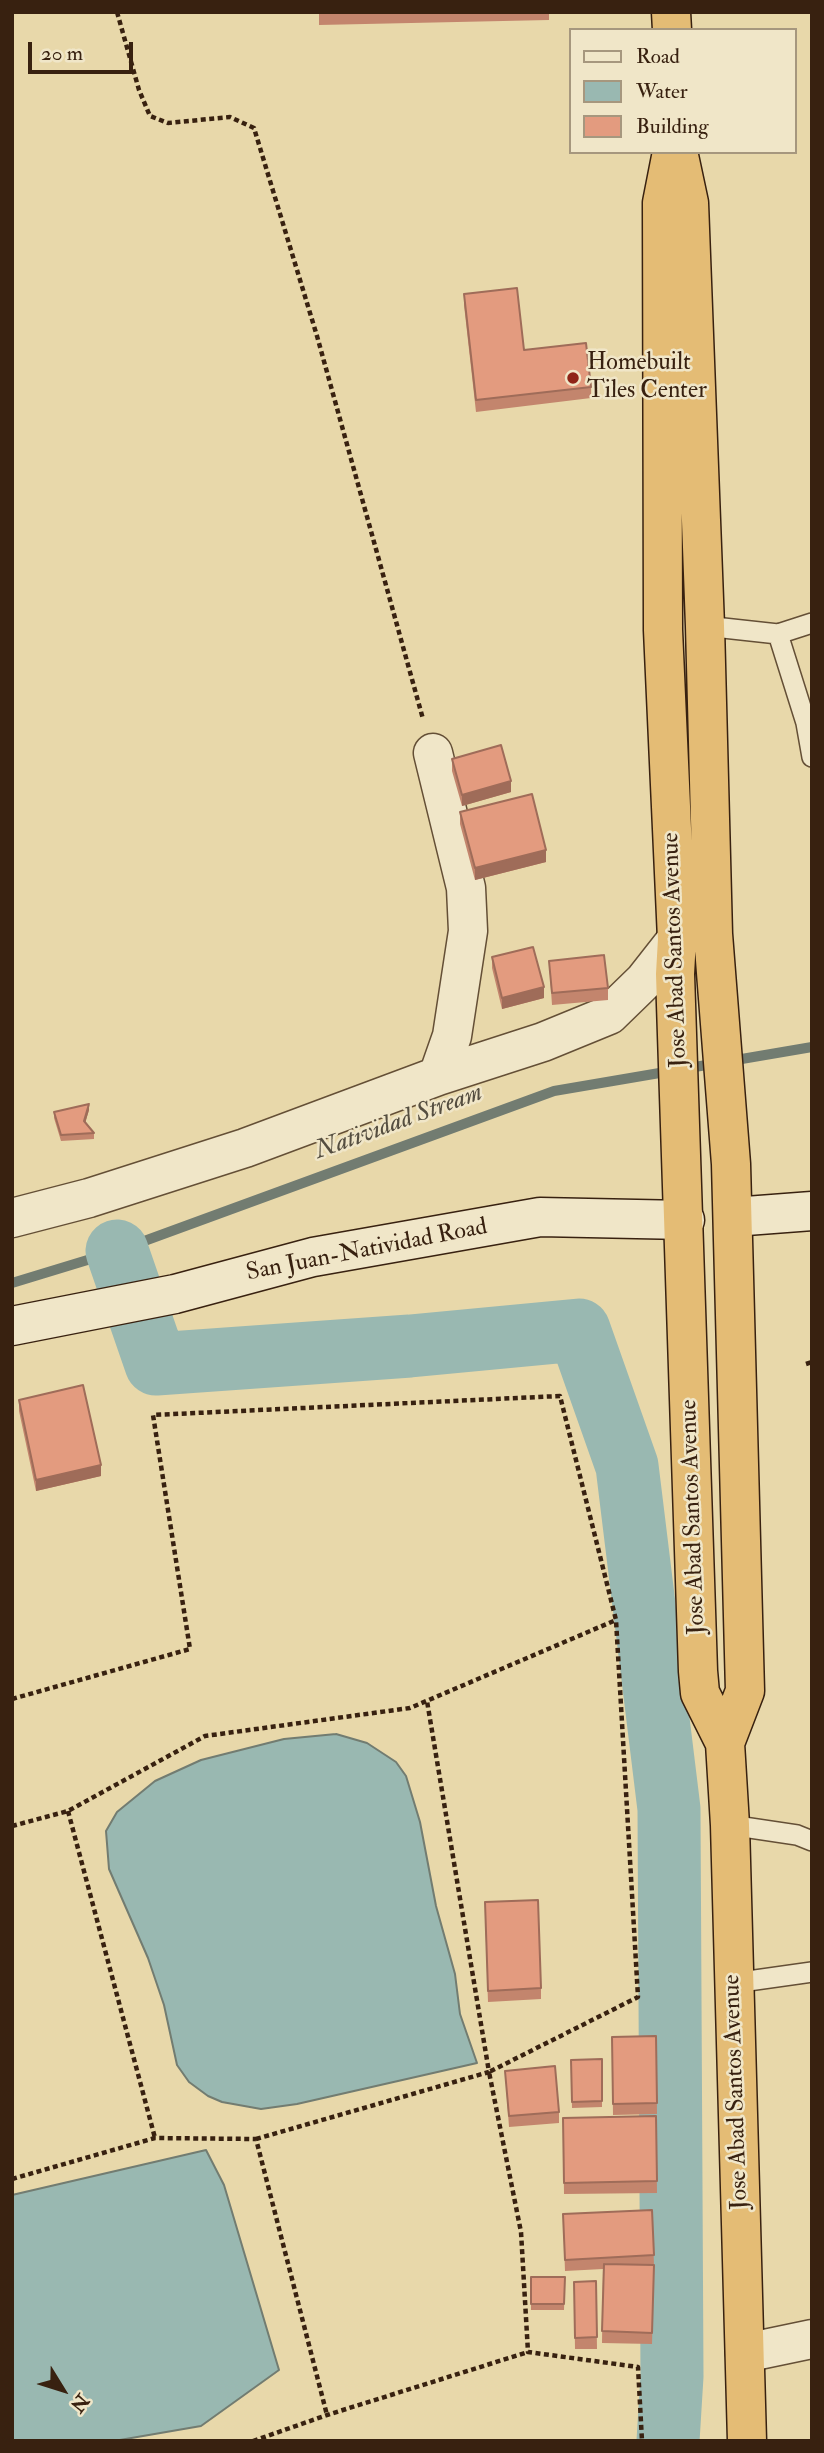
<!DOCTYPE html>
<style>
body{margin:0}
#map{position:relative;width:824px;height:2453px;overflow:hidden;background:#e8d8aa;font-family:"IM FELL Double Pica",serif}
canvas{display:block}
.frame{position:absolute;inset:0;border:14px solid #382110;pointer-events:none}
.legend{position:absolute;left:569px;top:28px;width:228px;height:126px;box-sizing:border-box;background:#f0e6c8;border:2px solid #a6977e;margin:0;padding:9px 12px;list-style:none;font-size:21px;color:#382110}
.legend li{display:flex;align-items:center;gap:14px;height:35px}
.legend b{width:35px;border:2px solid #a6977e}
.north{position:absolute;left:28px;top:2355px;width:70px;height:70px;-webkit-text-stroke:5px #f0e6c8;paint-order:stroke;rotate:128deg;font-size:19px;font-weight:700;line-height:28px;text-align:center;color:#382110}
.north::after{content:'';display:block;margin:auto;width:24px;height:32px;background:#382110;clip-path:polygon(50% 0,100% 100%,50% 72%,0 100%)}
.scale{position:absolute;left:28px;top:42px;width:105px;height:32px;box-sizing:border-box;border:4px solid #382110;border-top:0;padding-left:9px;font-size:21px;line-height:24px;white-space:nowrap;color:#382110;-webkit-text-stroke:5px #f0e6c8;paint-order:stroke}
</style>
<div id="map">
<canvas width="824" height="2453"></canvas>
<div class="frame"></div>
<ul class="legend">
<li><b style="height:9px;background:#f0e6c8"></b>Road</li>
<li><b style="height:19px;background:#99b8b1"></b>Water</li>
<li><b style="height:19px;background:#e39b7f"></b>Building</li>
</ul>
<div class="north">N</div>
<div class="scale">20 m</div>
</div>
<script>
const ctx = document.querySelector('canvas').getContext('2d');
ctx.lineJoin = 'round';
function fillPath(path, color) { ctx.fillStyle = color; ctx.fill(path, 'evenodd'); }
const toPath = rows => new Path2D(rows.map(r => 'M' + r).join(''));
function stroke(path, color, width, dash) { ctx.strokeStyle = color; ctx.lineWidth = width; ctx.lineCap = dash ? 'butt' : 'round'; ctx.setLineDash(dash || []); ctx.stroke(path); }
function label(font, color, halo, rows, align = 'center') {
  ctx.font = font + ' "IM FELL Double Pica",serif'; ctx.lineWidth = 5; ctx.setLineDash([]); ctx.textBaseline = 'middle'; ctx.strokeStyle = halo; ctx.fillStyle = color; for (const [text, x, y, turn = 0] of rows) {
    ctx.save(); ctx.translate(x, y); ctx.rotate((+turn || 0) * Math.PI / 180); ctx.textAlign = isNaN(turn) ? turn : align; if (halo) ctx.strokeText(text, 0, 0); ctx.fillText(text, 0, 0); ctx.restore();
  }
}
const water = toPath([
 [336,1734,367,1743,396,1762,406,1776,420,1822,436,1906,455,1974,460,2014,477,2063,297,2104,261,2109,222,2102,208,2096,189,2082,177,2065,164,2005,148,1958,109,1869,106,1831,117,1812,155,1781,201,1760,284,1739,336,1734],
 [206,2150,224,2185,279,2370,201,2426,114,2441,12,2441,12,2195,206,2150]
]);
fillPath(water, '#99b8b1');
stroke(water, '#727c71', 2);
stroke(toPath([
 [12,1283,117,1251,554,1091,812,1047]
]), '#727c71', 10);
stroke(toPath([
 [117,1251,156,1364,410,1346,579,1330,627,1466,669,1809,672,2376,668,2441]
]), '#99b8b1', 63);
const lane = toPath([
 [705,626,778,634,812,623],
 [778,634,806,723,812,757],
 [730,1825,797,1835,812,1841],
 [734,1983,812,1972]
]);
const street = toPath([
 [438,1076,543,1042,609,1015,644,981,677,939],
 [12,1218,89,1198,245,1148,438,1076,452,1036,468,931,466,888,433,753],
 [745,2353,812,2339]
]);
const secondary = toPath([
 [733,1217,812,1211],
 [12,1326,175,1294,313,1257,540,1217,685,1220]
]);
const highway = toPath([
 [671,12,672,30],
 [672,152,662,203,663,630,677,939,675,974,698,1671,700,1693,725,1743,730,1825,747,2441],
 [679,156,689,203,705,626,713,934,731,1164,745,1691,725,1743]
]);
stroke(lane, '#644f36', 22);
stroke(street, '#644f36', 41);
stroke(secondary, '#382110', 41);
stroke(highway, '#382110', 41);
stroke(toPath([
 [117,12,139,90,150,116,168,123,230,117,254,128,317,336,423,719],
 [806,1364,812,1362],
 [12,1699,190,1649,153,1415,560,1396,616,1620,638,1997,489,2072,521,2232,528,2352,638,2367,642,2441],
 [68,1811,155,2138],
 [12,1826,68,1811,205,1736,410,1708,616,1620],
 [256,2139,489,2072,427,1701],
 [12,2179,155,2138,256,2139,327,2415],
 [253,2441,327,2415,528,2352]
]), '#382110', 4.5, [5, 3.5]);
stroke(lane, '#f0e6c8', 19);
stroke(street, '#f0e6c8', 38);
stroke(secondary, '#f0e6c8', 38);
stroke(highway, '#e4bc75', 38);
fillPath(toPath([
 [319,12,549,12,549,20,319,25],
 [464,294,524,350,591,387,591,398,476,412,464,305],
 [452,759,511,792,462,806,452,771],
 [460,812,546,862,475,880,460,824],
 [492,957,544,998,502,1009,492,968],
 [549,961,608,988,608,1000,552,1005],
 [89,1110,85,1123,94,1133,94,1139,61,1141,54,1118,54,1112],
 [19,1400,101,1476,36,1491,19,1411],
 [485,1914,541,1988,541,1999,488,2002],
 [656,2036,657,2114,613,2115,612,2037],
 [602,2059,602,2107,572,2108,571,2060],
 [505,2071,559,2112,559,2123,509,2127],
 [656,2116,657,2193,564,2194,563,2118],
 [652,2210,654,2265,652,2344,602,2343,603,2269,565,2271,563,2214],
 [531,2277,565,2277,564,2310,531,2310],
 [596,2281,597,2349,575,2349,574,2282]
]), '#c3856d');
fillPath(toPath([
 [511,781,511,792,462,806,462,795],
 [546,850,546,862,475,880,475,868],
 [544,987,544,998,502,1009,502,998],
 [89,1104,89,1110,84,1127,84,1121],
 [101,1465,101,1476,36,1491,36,1480]
]), '#9f6c59');
const building = toPath([
 [517,288,524,350,586,343,591,387,476,400,464,294,517,288],
 [501,745,511,781,462,795,452,759,501,745],
 [532,794,546,850,475,868,460,812,532,794],
 [533,947,544,987,502,998,492,957,533,947],
 [604,955,608,988,552,993,549,961,604,955],
 [89,1104,84,1121,94,1133,61,1135,54,1112,89,1104],
 [83,1385,101,1465,36,1480,19,1400,83,1385],
 [538,1900,541,1988,488,1991,485,1902,538,1900],
 [656,2036,657,2103,613,2104,612,2037,656,2036],
 [602,2059,602,2101,572,2102,571,2060,602,2059],
 [555,2066,559,2112,509,2116,505,2071,555,2066],
 [656,2116,657,2181,564,2183,563,2118,656,2116],
 [652,2210,654,2255,565,2260,563,2214,652,2210],
 [604,2264,654,2265,652,2333,602,2331,604,2264],
 [531,2277,565,2277,564,2304,531,2304,531,2277],
 [596,2281,597,2337,575,2338,574,2282,596,2281]
]);
fillPath(building, '#e39b7f');
stroke(building, '#9f6c59', 2);
for (const [x, y, r, color] of [
 [573,378,7,"#8f2418"]
]) { const dot = new Path2D(); dot.arc(x, y, r, 0, 2 * Math.PI); ctx.fillStyle = color; ctx.fill(dot); stroke(dot, '#f0e6c8', 2.5); }
label('24px', '#382110', '#f0e6c8', [
 ["Homebuilt",587,364],
 ["Tiles Center",587,392]
], 'left');
label('24px', '#382110', '#f0e6c8', [
 ["Jose Abad Santos Avenue",676,950,-92],
 ["San Juan-Natividad Road",367,1251,-11],
 ["Jose Abad Santos Avenue",694,1517,-92],
 ["Jose Abad Santos Avenue",737,2092,-92]
]);
label('italic 26px', '#554e40', '#f0e6c8', [
 ["Natividad Stream",399,1123,-20]
]);
</script>
